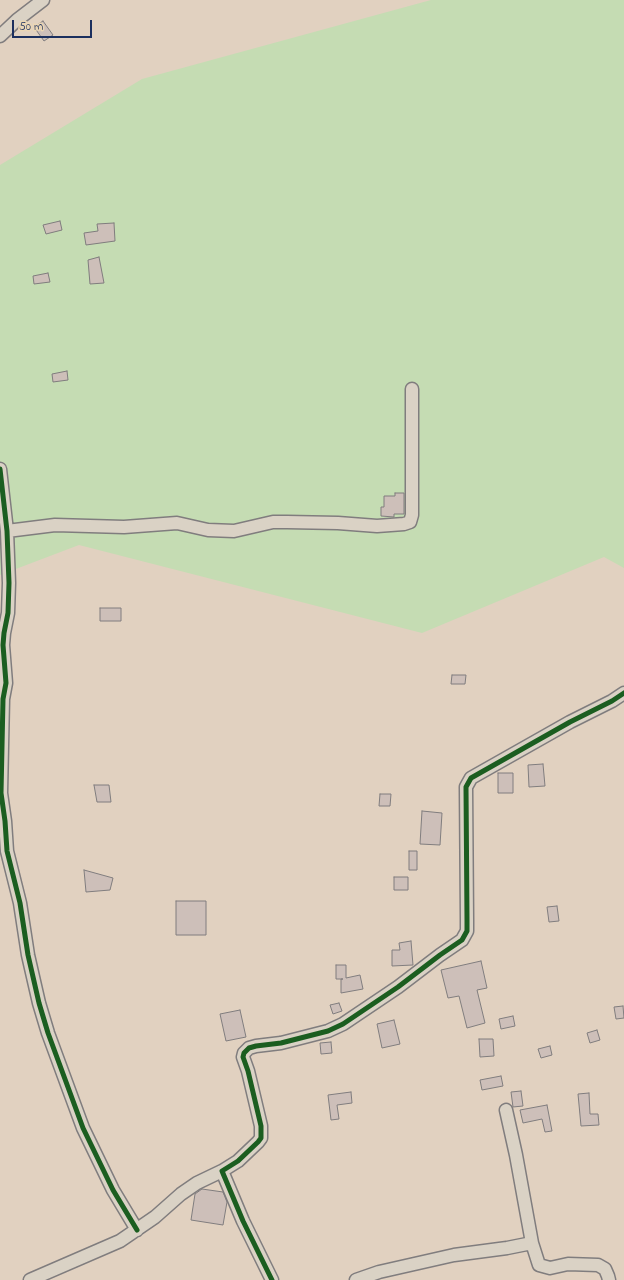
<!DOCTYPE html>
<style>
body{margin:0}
#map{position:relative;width:624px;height:1280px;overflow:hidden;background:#e1d1c0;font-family:"Indie Flower",sans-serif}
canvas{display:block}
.scale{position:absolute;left:12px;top:20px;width:80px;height:18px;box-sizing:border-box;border:2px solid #1b2f5e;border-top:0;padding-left:5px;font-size:12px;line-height:14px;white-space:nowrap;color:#1b2f5e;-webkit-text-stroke:3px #ebd6b4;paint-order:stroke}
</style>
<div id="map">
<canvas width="624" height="1280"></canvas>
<div class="scale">50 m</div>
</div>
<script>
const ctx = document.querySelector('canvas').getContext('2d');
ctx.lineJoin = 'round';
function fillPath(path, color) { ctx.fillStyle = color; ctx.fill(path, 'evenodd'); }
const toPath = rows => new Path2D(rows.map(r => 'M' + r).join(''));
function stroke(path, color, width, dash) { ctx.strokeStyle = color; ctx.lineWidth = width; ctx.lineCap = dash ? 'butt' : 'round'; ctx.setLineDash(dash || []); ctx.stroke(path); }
fillPath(toPath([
 [431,0,624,0,624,568,604,557,422,633,79,545,0,575,0,165,142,79]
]), '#c5dcb3');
const building = toPath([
 [43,21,53,35,44,41,34,27,43,21],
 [60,221,62,230,46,234,43,225,60,221],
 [114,223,115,241,86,245,84,233,98,231,97,224,114,223],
 [99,257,104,283,90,284,88,260,99,257],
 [48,273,50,282,34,284,33,276,48,273],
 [67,371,68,380,53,382,52,374,67,371],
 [395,493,404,493,404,514,394,514,394,517,381,516,381,507,384,507,384,496,395,496,395,493],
 [100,608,121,608,121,621,100,621,100,608],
 [452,675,466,675,465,684,451,684,452,675],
 [543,764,545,786,529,787,528,765,543,764],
 [498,773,513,773,513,793,498,793,498,773],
 [94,785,109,785,111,802,97,802,94,785],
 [380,794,391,794,390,806,379,806,380,794],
 [422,811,442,813,440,845,420,844,422,811],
 [409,851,417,851,417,870,409,870,409,851],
 [84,870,113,878,110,890,86,892,84,870],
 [394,877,408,877,408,890,394,890,394,877],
 [176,901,206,901,206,935,176,935,176,901],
 [557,906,559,921,549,922,547,907,557,906],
 [411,941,413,965,392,966,392,950,400,950,399,943,411,941],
 [481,961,487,988,477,990,485,1023,467,1028,459,996,448,998,441,970,481,961],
 [336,965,346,965,346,978,360,975,363,989,341,993,341,979,343,979,336,979,336,965],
 [339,1003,342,1011,333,1014,330,1005,339,1003],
 [623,1006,624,1018,616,1019,614,1007,623,1006],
 [240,1010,246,1037,226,1041,220,1014,240,1010],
 [513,1016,515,1026,501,1029,499,1019,513,1016],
 [394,1020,400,1044,382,1048,377,1024,394,1020],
 [597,1030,600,1040,590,1043,587,1033,597,1030],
 [479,1039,493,1039,494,1056,480,1057,479,1039],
 [331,1042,332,1053,321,1054,320,1043,331,1042],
 [550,1046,552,1055,541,1058,538,1049,550,1046],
 [501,1076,503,1086,482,1090,480,1080,501,1076],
 [521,1091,523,1106,513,1107,511,1092,521,1091],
 [351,1092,352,1103,337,1105,339,1119,331,1120,328,1095,351,1092],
 [589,1093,590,1114,598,1114,599,1125,581,1126,578,1094,589,1093],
 [547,1105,552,1131,545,1132,542,1119,523,1123,520,1110,547,1105],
 [202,1189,223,1192,227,1202,223,1225,191,1220,195,1194,202,1189]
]);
fillPath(building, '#cdbfb9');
stroke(building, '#807d7e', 1);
const minor = toPath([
 [0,36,17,20,43,0],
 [0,469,7,531,9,583,8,613,4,633,3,645,6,683,3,699,1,793,5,821,7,851,20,903,28,955,39,1003,48,1033,83,1128,113,1190,137,1230],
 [7,531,55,525,124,527,177,523,208,530,234,531,273,522,287,522,338,523,377,526,404,524,410,522,412,515,412,389],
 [532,1243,539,1265,550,1268,568,1264,598,1265,605,1269,608,1276,609,1280],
 [30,1280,120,1241,155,1217,181,1194,197,1183,222,1171],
 [272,1280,243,1221,222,1171,238,1161,258,1142,261,1138,261,1126,248,1071,243,1057,244,1053,249,1048,256,1046,281,1043,328,1031,343,1024,398,987,440,955,462,940,467,931,467,920,466,787,471,778,570,722,612,701,624,693],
 [356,1280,379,1272,454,1255,507,1248,532,1243,516,1155,506,1110]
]);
stroke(minor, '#807d7e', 15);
stroke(minor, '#dad2c5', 12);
stroke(toPath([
 [0,469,7,531,9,583,8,613,4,633,3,645,6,683,3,699,1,793,5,821,7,851,20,903,28,955,39,1003,48,1033,83,1128,113,1190,137,1230],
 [272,1280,243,1221,222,1171,238,1161,258,1142,261,1138,261,1126,248,1071,243,1057,244,1053,249,1048,256,1046,281,1043,328,1031,343,1024,398,987,440,955,462,940,467,931,467,920,466,787,471,778,570,722,612,701,624,693]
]), '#1b5e20', 5);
</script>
